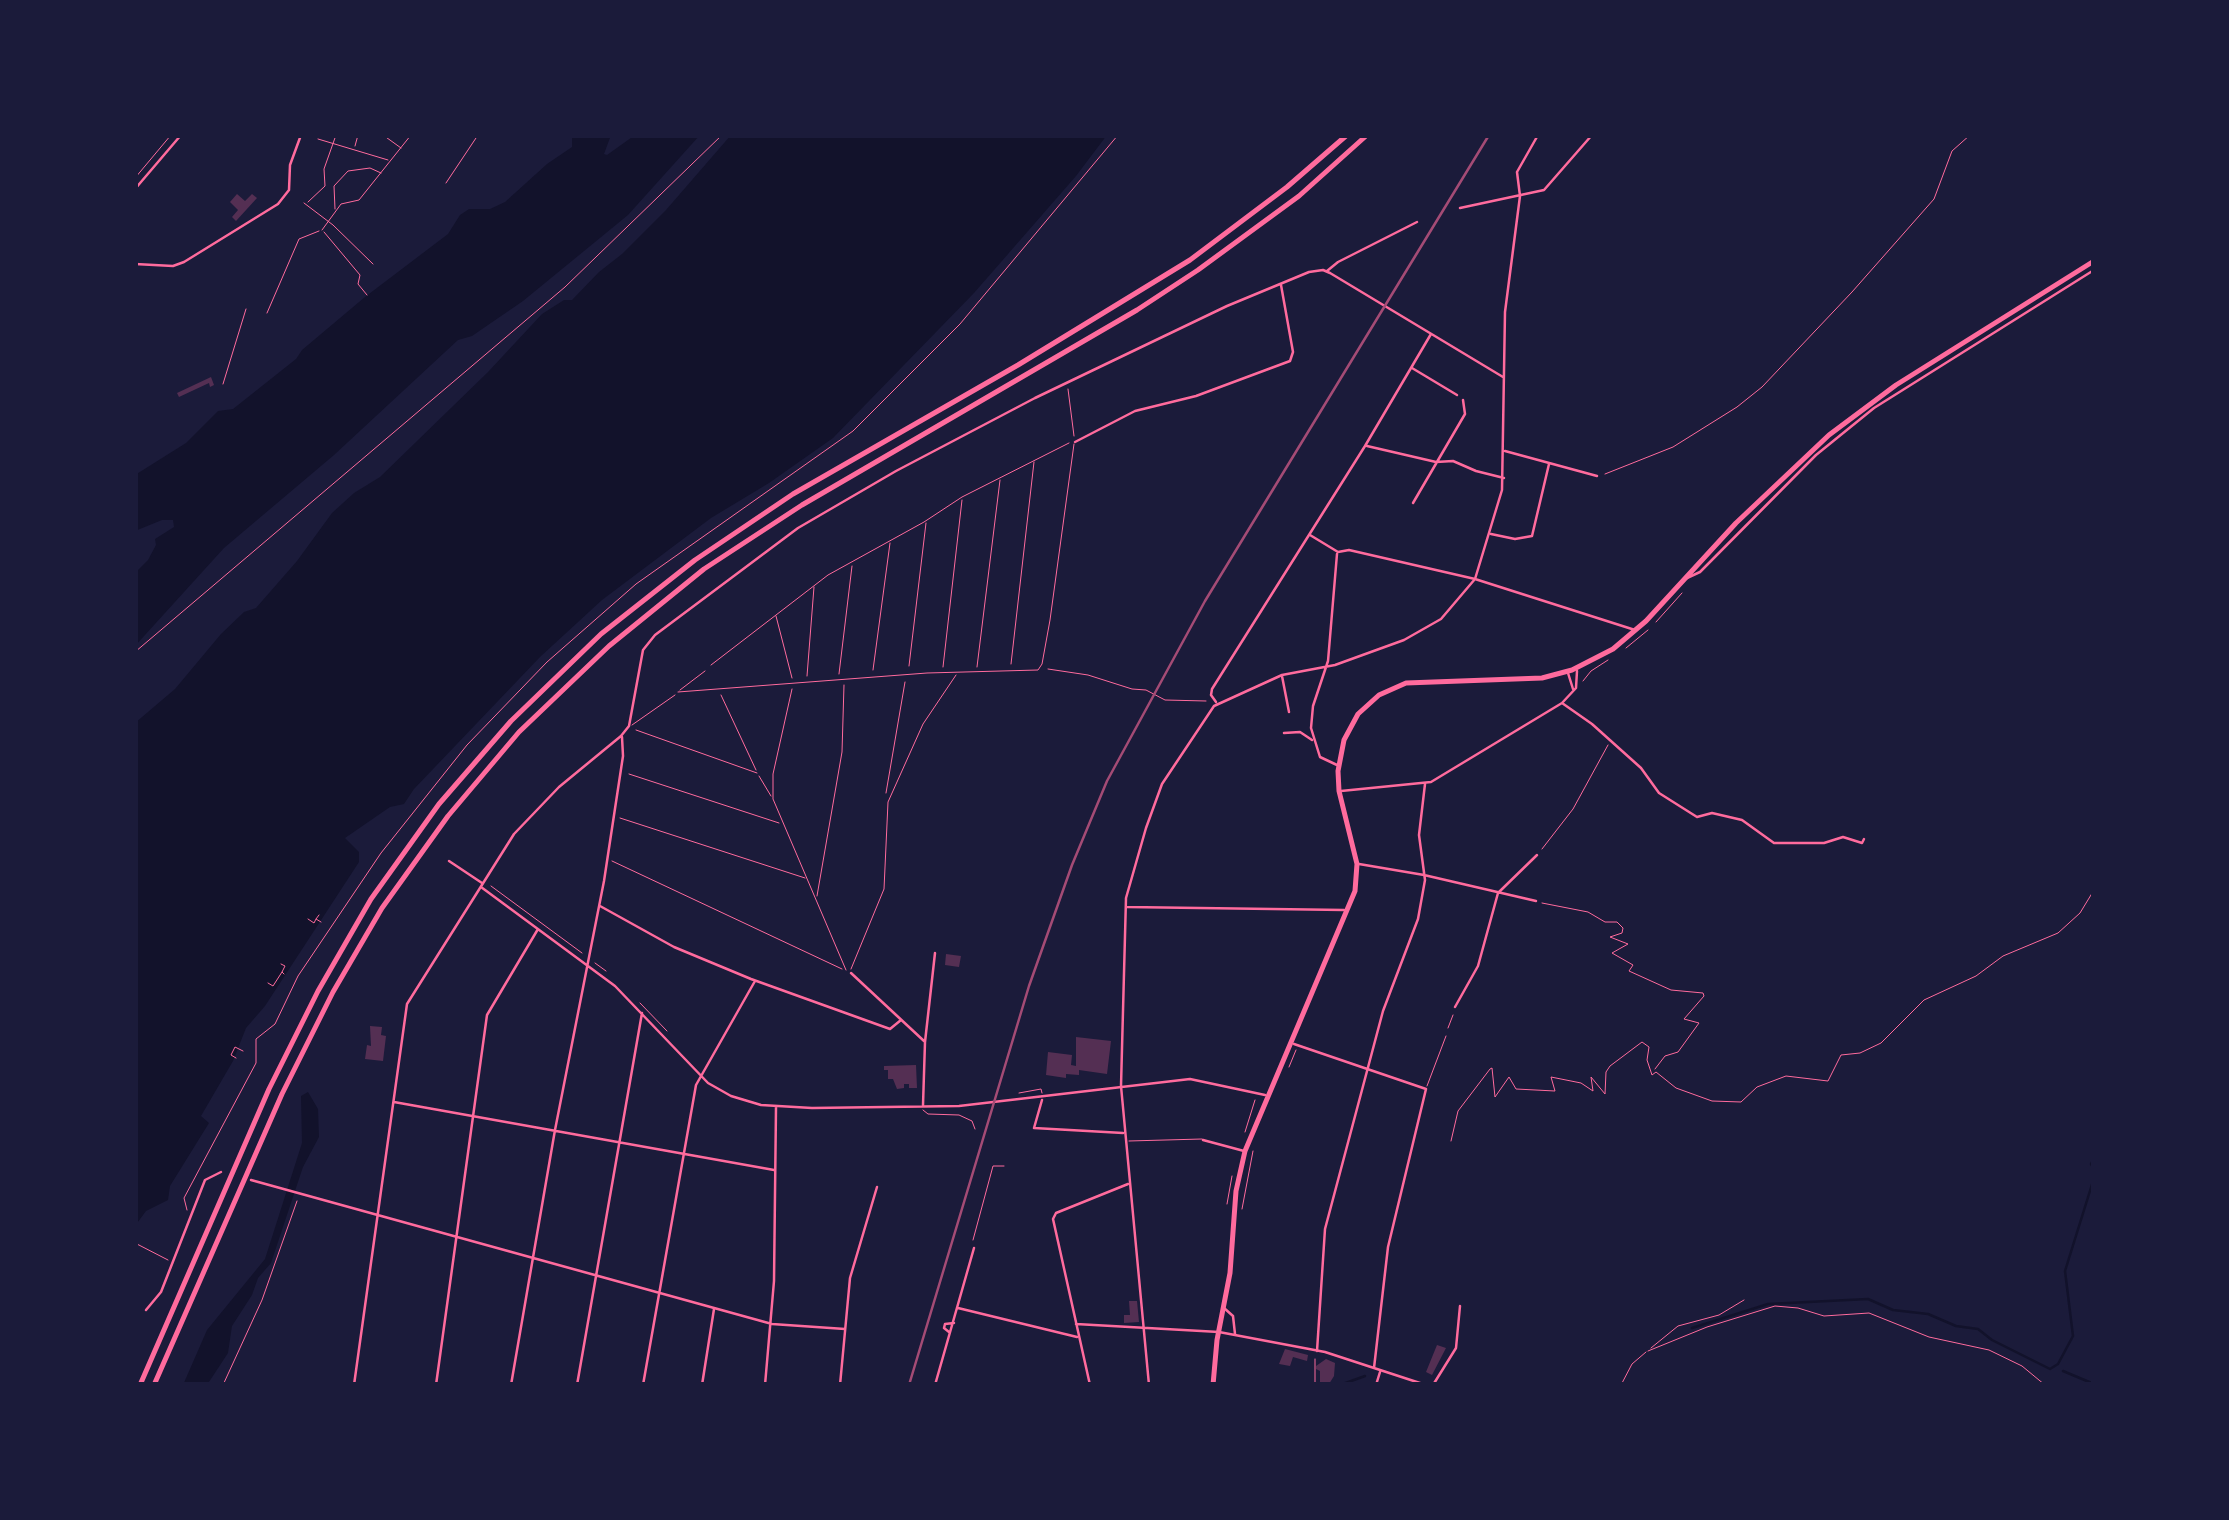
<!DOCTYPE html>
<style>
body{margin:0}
#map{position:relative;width:2229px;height:1520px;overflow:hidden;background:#1b1b3a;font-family:"Exo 2",sans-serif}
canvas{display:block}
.frame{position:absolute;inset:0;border:138px solid #1b1b3a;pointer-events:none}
</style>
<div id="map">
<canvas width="2229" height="1520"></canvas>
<div class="frame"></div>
</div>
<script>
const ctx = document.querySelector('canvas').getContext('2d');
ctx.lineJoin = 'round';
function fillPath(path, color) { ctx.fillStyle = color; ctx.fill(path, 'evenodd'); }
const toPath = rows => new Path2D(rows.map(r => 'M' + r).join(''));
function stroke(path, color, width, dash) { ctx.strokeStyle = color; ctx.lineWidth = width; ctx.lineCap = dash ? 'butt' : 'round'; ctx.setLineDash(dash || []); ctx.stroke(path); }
fillPath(toPath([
 [572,135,611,135,604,154,607,155,635,135,700,135,628,215,523,301,472,336,458,340,334,455,224,548,135,646,135,573,148,560,156,545,155,539,174,527,173,520,162,520,135,531,135,475,186,443,218,411,233,409,296,359,302,350,365,297,448,234,460,215,469,209,490,209,505,202,547,164,572,147],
 [731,135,1107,135,1076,176,974,293,833,438,769,483,711,518,602,600,540,657,414,789,404,804,390,807,345,838,359,852,359,862,265,1006,246,1028,233,1061,201,1116,209,1123,170,1186,168,1200,146,1211,135,1226,135,723,175,689,221,634,244,612,256,608,297,561,332,513,354,493,380,477,488,372,542,314,564,300,572,300,599,272,622,254,666,210],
 [308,1092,318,1109,319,1137,303,1167,271,1263,258,1278,252,1295,232,1326,228,1353,207,1385,183,1385,207,1330,265,1259,302,1143,301,1096]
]), '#12122b');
stroke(toPath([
 [2094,1159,2091,1164,2094,1170],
 [1692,1328,1768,1304,1868,1299,1893,1310,1928,1314,1956,1326,1978,1329,1992,1340,2050,1369,2058,1364,2073,1336,2065,1271,2094,1178],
 [2063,1371,2094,1384],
 [1340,1385,1365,1376]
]), '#12122b', 2.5);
fillPath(toPath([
 [237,194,245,201,252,194,257,198,236,221,232,217,238,210,230,202],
 [211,377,214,385,210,387,209,383,179,397,177,393],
 [946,954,961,956,959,967,945,965],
 [370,1026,382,1027,381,1035,386,1036,383,1061,365,1059,367,1045,371,1046],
 [1076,1037,1111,1041,1107,1074,1079,1070,1079,1075,1066,1074,1066,1078,1046,1075,1048,1052,1072,1055,1071,1065,1076,1066],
 [916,1065,917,1088,909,1088,909,1084,904,1084,904,1088,897,1089,893,1079,888,1079,888,1070,884,1070,884,1066],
 [1129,1301,1137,1301,1139,1322,1124,1323,1124,1315,1130,1315],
 [1437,1345,1446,1348,1432,1375,1426,1372],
 [1285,1349,1308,1355,1307,1361,1293,1357,1290,1366,1279,1364],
 [1326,1359,1335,1363,1334,1376,1329,1384,1320,1384,1320,1371,1316,1369,1316,1366]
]), '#542f53');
stroke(toPath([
 [383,135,401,148],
 [318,139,388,160],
 [355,146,358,135],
 [135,178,171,135],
 [446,183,478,135],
 [308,202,325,186,324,169,336,135],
 [304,203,333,225,373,264],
 [335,209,334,186,348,171,370,168,381,173],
 [322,230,341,204,359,200,411,135],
 [324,232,360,275,358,284,367,295],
 [267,313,299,239,319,231],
 [223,384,246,309],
 [1068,389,1074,436],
 [1605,474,1673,447,1737,407,1762,387,1852,292,1934,199,1952,151,1970,135],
 [776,616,792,678],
 [1656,622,1682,593],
 [1626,648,1648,630],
 [135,652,565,287,722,135],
 [1011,664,1034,462],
 [711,665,828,575,924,522,962,497,1069,443],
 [909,666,926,523],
 [943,667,962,500],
 [977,667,1000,480],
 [1048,669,1088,675,1132,689,1146,690,1165,700,1206,701],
 [873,670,890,543],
 [839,674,852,566],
 [807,676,814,587],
 [1583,681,1591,671,1608,660],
 [792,689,773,774,773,799,846,970],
 [721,695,756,770],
 [636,730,757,773],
 [629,774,779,823],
 [759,776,771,796],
 [886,793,905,682],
 [620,818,805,878],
 [1542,849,1573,809,1608,745],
 [612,861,842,969],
 [491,886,582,953],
 [817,896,842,752,844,685],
 [1542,903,1588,912,1605,922,1617,922,1623,928,1622,933,1610,937,1628,944,1612,953,1633,965,1629,971,1671,990,1703,993,1704,996,1684,1019,1699,1023,1678,1052,1665,1056,1655,1069],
 [319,915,316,919,321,922],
 [308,919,314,923,316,919],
 [595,963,606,971],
 [281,964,285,966,282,972,284,974],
 [268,983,273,986,282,972],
 [640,1003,667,1031],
 [1448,1028,1453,1015],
 [236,1058,231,1055,235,1047,243,1051],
 [1289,1067,1296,1050],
 [1245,1132,1255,1100],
 [1451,1141,1458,1111,1490,1069,1492,1068,1495,1097,1509,1077,1516,1089,1555,1091,1551,1077,1581,1083,1593,1091,1591,1077,1605,1094,1606,1072,1610,1066,1642,1042,1649,1047,1647,1060,1652,1075,1656,1072,1676,1088,1712,1101,1741,1102,1757,1087,1786,1076,1828,1081,1841,1055,1860,1053,1881,1043,1924,1000,1976,976,2003,956,2058,933,2080,913,2094,890],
 [1227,1204,1232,1176],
 [1242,1209,1253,1151],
 [187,1210,184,1198,256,1063,256,1039,275,1024,298,976,381,853,467,745,547,662,636,584,853,431,960,324,1118,135],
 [973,1240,993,1166,1004,1166],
 [135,1243,168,1260],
 [1651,1348,1678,1326,1719,1315,1744,1300],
 [1648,1351,1707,1327,1775,1306,1798,1308,1824,1316,1869,1313,1929,1337,1989,1350,2022,1366,2045,1385],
 [223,1385,262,1300,297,1201],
 [1315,1385,1315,1359],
 [1621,1385,1632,1364,1646,1352]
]), '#ff6b9d', 1);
stroke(toPath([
 [680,690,705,671],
 [678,692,927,673,1038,670,1042,664,1050,620,1074,444],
 [632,725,675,695],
 [851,969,884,889,888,802,923,724,956,675],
 [1427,1086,1446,1036],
 [1019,1093,1041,1089,1042,1093],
 [923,1110,928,1114,959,1115,972,1121,975,1129],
 [1129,1141,1202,1139]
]), '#ff6b9d', 1);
stroke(toPath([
 [306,135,310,136],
 [135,189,181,135],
 [1460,208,1544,190,1592,135],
 [135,264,173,266,184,262,278,204,289,190,290,165,301,135],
 [1327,271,1338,262,1417,222],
 [1412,368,1457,395],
 [1075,442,1135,411,1196,396,1290,361,1293,352,1281,285],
 [1367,446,1436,462,1453,461,1476,471,1504,478],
 [1505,451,1597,476],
 [1413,503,1465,414,1463,400],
 [1491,534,1515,539,1532,536,1549,464],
 [1310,535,1338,552,1349,550,1475,579,1635,630],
 [1687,578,1700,572,1816,455,1874,408,2094,270],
 [1568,673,1573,689],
 [1282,676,1289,712],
 [1216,702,1211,695,1212,689,1365,446,1431,334],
 [1562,703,1592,724,1641,768,1659,793,1697,817,1712,813,1742,820,1774,843,1824,843,1843,837,1862,843,1864,839],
 [1284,733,1300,732,1312,740],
 [1337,765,1320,757,1311,728,1313,706,1328,661,1337,554],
 [1341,791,1431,782,1562,703,1576,688,1577,671],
 [449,861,482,883],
 [1359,864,1424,875,1536,901],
 [481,887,615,986,708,1083,731,1096,761,1105,812,1108,959,1106,1190,1079,1265,1095],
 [600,906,674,947,751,979,890,1029,901,1020],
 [1127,907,1344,910],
 [851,973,924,1041],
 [1455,1007,1478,966,1498,893,1537,855],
 [1294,1044,1426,1089,1388,1247,1374,1368],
 [1042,1100,1034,1128,1123,1133],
 [394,1102,774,1170],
 [923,1105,925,1042,935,953],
 [1203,1140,1244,1151],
 [251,1180,772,1324,845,1329],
 [958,1308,1077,1337],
 [1224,1308,1233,1316,1235,1334],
 [146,1310,161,1292,205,1180,221,1172],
 [1076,1324,1219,1332,1325,1352,1426,1385],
 [949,1332,944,1328,945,1324,954,1323],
 [1317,1351,1325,1229,1383,1011,1418,919,1425,880,1419,835,1425,784],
 [354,1385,407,1004,514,834,559,787,621,736,629,726,643,650,655,635,798,528,896,471,1035,398,1227,306,1309,272,1323,270,1330,273,1503,377],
 [436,1385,487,1015,538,929],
 [511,1385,555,1130,604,881,623,756,622,737],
 [577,1385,642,1013],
 [643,1385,696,1085,755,981],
 [702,1385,714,1309],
 [765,1385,774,1281,776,1107],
 [840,1385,850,1278,877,1187],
 [935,1385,974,1248],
 [1090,1385,1053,1219,1056,1213,1128,1184],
 [1149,1385,1121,1086,1126,898,1146,828,1162,784,1214,706,1282,675,1335,665,1404,640,1441,619,1475,579,1502,490,1505,312,1520,196,1517,172,1538,135],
 [1376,1385,1380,1372],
 [1433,1385,1456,1348,1460,1306]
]), '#ff6b9d', 2.5);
stroke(toPath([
 [1213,1385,1217,1340,1230,1273,1236,1191,1245,1151,1355,891,1357,864,1339,791,1338,771,1344,740,1358,714,1379,695,1406,683,1542,678,1572,670,1613,649,1646,621,1736,523,1829,435,1896,385,2094,261]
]), '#ff6b9d', 5);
stroke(toPath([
 [140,1385,269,1089,318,991,371,899,439,804,511,721,601,634,695,560,793,494,1018,365,1190,260,1287,187,1347,135],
 [154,1385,282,1094,333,992,382,908,448,816,519,732,609,646,704,569,802,505,1137,310,1198,270,1299,196,1367,135]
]), '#ff6b9d', 5);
stroke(toPath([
 [909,1385,1029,986,1072,865,1107,781,1205,601,1489,135]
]), '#a44b75', 2.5);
</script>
